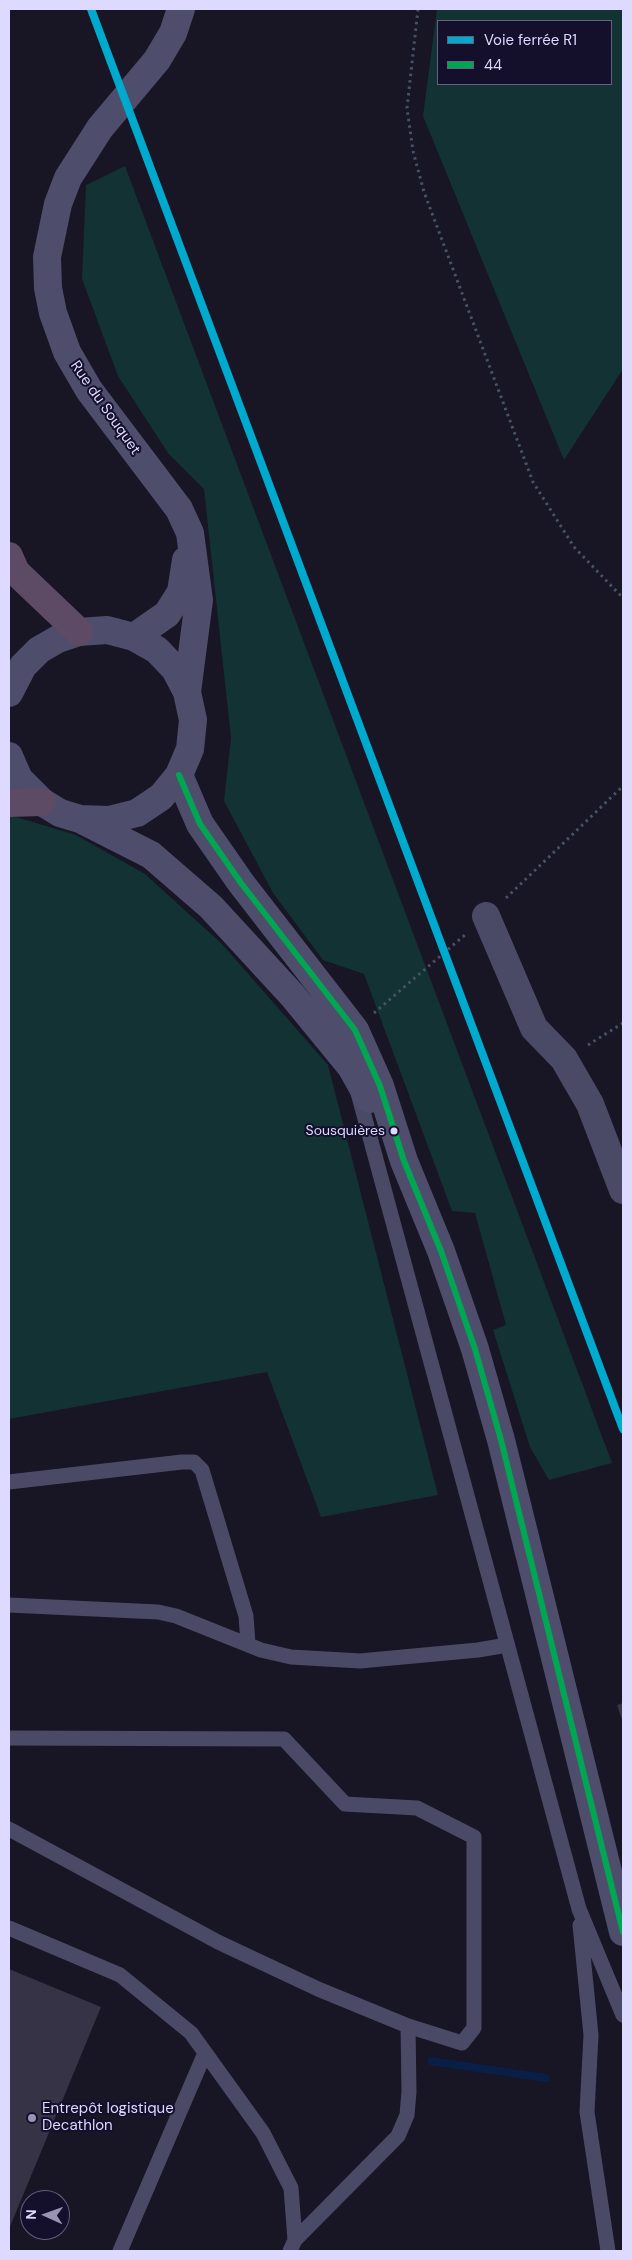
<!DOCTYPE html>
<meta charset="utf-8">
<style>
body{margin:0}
#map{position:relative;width:632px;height:2260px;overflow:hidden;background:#181525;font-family:"DM Sans",sans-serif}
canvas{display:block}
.frame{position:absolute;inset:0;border:10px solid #ded9ff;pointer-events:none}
.legend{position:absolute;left:437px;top:20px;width:175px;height:65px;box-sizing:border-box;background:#140f2b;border:1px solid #656080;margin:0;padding:6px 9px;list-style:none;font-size:15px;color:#ded9ff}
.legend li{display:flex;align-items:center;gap:10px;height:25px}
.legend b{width:25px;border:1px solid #656080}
.north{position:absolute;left:20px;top:2190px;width:50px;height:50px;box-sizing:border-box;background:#140f2b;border:1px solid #656080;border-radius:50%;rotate:272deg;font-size:14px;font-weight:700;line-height:20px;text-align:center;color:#ded9ff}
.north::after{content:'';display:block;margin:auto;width:18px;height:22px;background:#9994b3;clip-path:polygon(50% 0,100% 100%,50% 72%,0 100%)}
</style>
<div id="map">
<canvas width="632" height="2260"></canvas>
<div class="frame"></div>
<ul class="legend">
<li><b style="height:6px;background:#00a9ce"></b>Voie ferrée R1</li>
<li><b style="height:6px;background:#00a651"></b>44</li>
</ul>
<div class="north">N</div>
</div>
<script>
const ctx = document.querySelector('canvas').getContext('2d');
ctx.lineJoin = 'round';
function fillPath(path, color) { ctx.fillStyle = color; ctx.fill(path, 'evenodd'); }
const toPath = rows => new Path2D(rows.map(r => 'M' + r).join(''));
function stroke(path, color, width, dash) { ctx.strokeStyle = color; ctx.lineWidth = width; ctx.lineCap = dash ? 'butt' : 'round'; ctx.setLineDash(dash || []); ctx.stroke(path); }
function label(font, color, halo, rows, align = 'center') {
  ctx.font = font + ' "DM Sans",sans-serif'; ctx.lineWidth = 4; ctx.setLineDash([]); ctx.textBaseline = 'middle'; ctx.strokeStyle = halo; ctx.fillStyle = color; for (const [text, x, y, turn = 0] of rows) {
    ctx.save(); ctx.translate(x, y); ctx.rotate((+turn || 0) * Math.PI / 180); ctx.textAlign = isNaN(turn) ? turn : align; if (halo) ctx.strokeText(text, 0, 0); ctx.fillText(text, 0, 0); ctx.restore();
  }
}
fillPath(toPath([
 [437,9,623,9,623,369,564,460,423,116],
 [438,21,611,21,611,84,438,84],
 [125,166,612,1463,549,1480,530,1447,493,1330,506,1325,475,1213,452,1211,364,974,323,960,273,893,224,801,231,738,204,489,168,453,118,376,82,279,86,185],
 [9,815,76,835,145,874,222,944,328,1065,438,1495,321,1517,267,1372,9,1419]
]), '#133233');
stroke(toPath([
 [431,2061,546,2078]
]), '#091f48', 8);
fillPath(toPath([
 [623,1703,623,1720,622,1720,617,1705],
 [9,1969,101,2007,9,2229]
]), '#373346');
stroke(toPath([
 [418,9,407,108,413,151,424,192,533,482,574,547,623,598],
 [506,898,623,786],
 [374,1013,466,934],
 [588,1045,623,1023]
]), '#455364', 3, [2.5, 4]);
stroke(toPath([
 [358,1093,579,1909,623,2015],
 [9,1482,182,1462,194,1462,202,1470,246,1616,248,1644],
 [9,1605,158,1612,176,1616,261,1650,291,1657,360,1661,478,1650,507,1645],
 [9,1738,284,1739,345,1804,417,1808,474,1837,474,2028,462,2043,408,2026,318,1989,218,1942,9,1829],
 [580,1925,591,2035,587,2112,608,2251],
 [9,1928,120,1975,191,2033,263,2133,291,2188,295,2240],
 [120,2251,205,2053],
 [290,2251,295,2240,398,2136,407,2115,409,2092,408,2026]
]), '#4b4a66', 15);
stroke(toPath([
 [486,916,534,1028,564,1059,590,1104,623,1190]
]), '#4b4a66', 28);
stroke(toPath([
 [181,9,173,33,157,60,100,128,68,178,58,204,47,257,48,288,53,313,67,352,89,390,179,509,190,533,199,600,187,692],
 [134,637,167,614,181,592,186,560],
 [9,693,23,666,39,650,58,639,79,632,107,630,134,637,157,650,175,669,187,692,193,720,190,749,179,775,161,797,137,813,109,820,80,819,60,813,42,802,19,779,9,756],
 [179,775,200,824,241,883,355,1030,380,1086,404,1161,441,1251,475,1349,501,1440,623,1932],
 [84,821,151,855,211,907,292,995,351,1067,369,1099]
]), '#4f4d6c', 28);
stroke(toPath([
 [9,556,16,572,79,632],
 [9,803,42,802]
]), '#5d4a64', 28);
stroke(toPath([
 [179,775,200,824,241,883,355,1030,380,1086,404,1161,441,1251,475,1349,501,1440,623,1932]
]), '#00a651', 6);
stroke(toPath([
 [91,9,623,1429]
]), '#00a9ce', 8);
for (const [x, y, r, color] of [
 [394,1131,4.5,"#ded9ff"],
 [32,2118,5,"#9994b3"]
]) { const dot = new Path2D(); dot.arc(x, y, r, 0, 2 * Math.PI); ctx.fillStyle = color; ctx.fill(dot); stroke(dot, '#140f2b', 2); }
label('14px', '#ded9ff', '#140f2b', [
 ["Sousquières",385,1131]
], 'right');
label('15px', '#ded9ff', '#140f2b', [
 ["Rue du Souquet",105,408,55]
]);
label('15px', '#ded9ff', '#140f2b', [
 ["Entrepôt logistique",42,2109],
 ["Decathlon",42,2126]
], 'left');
</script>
